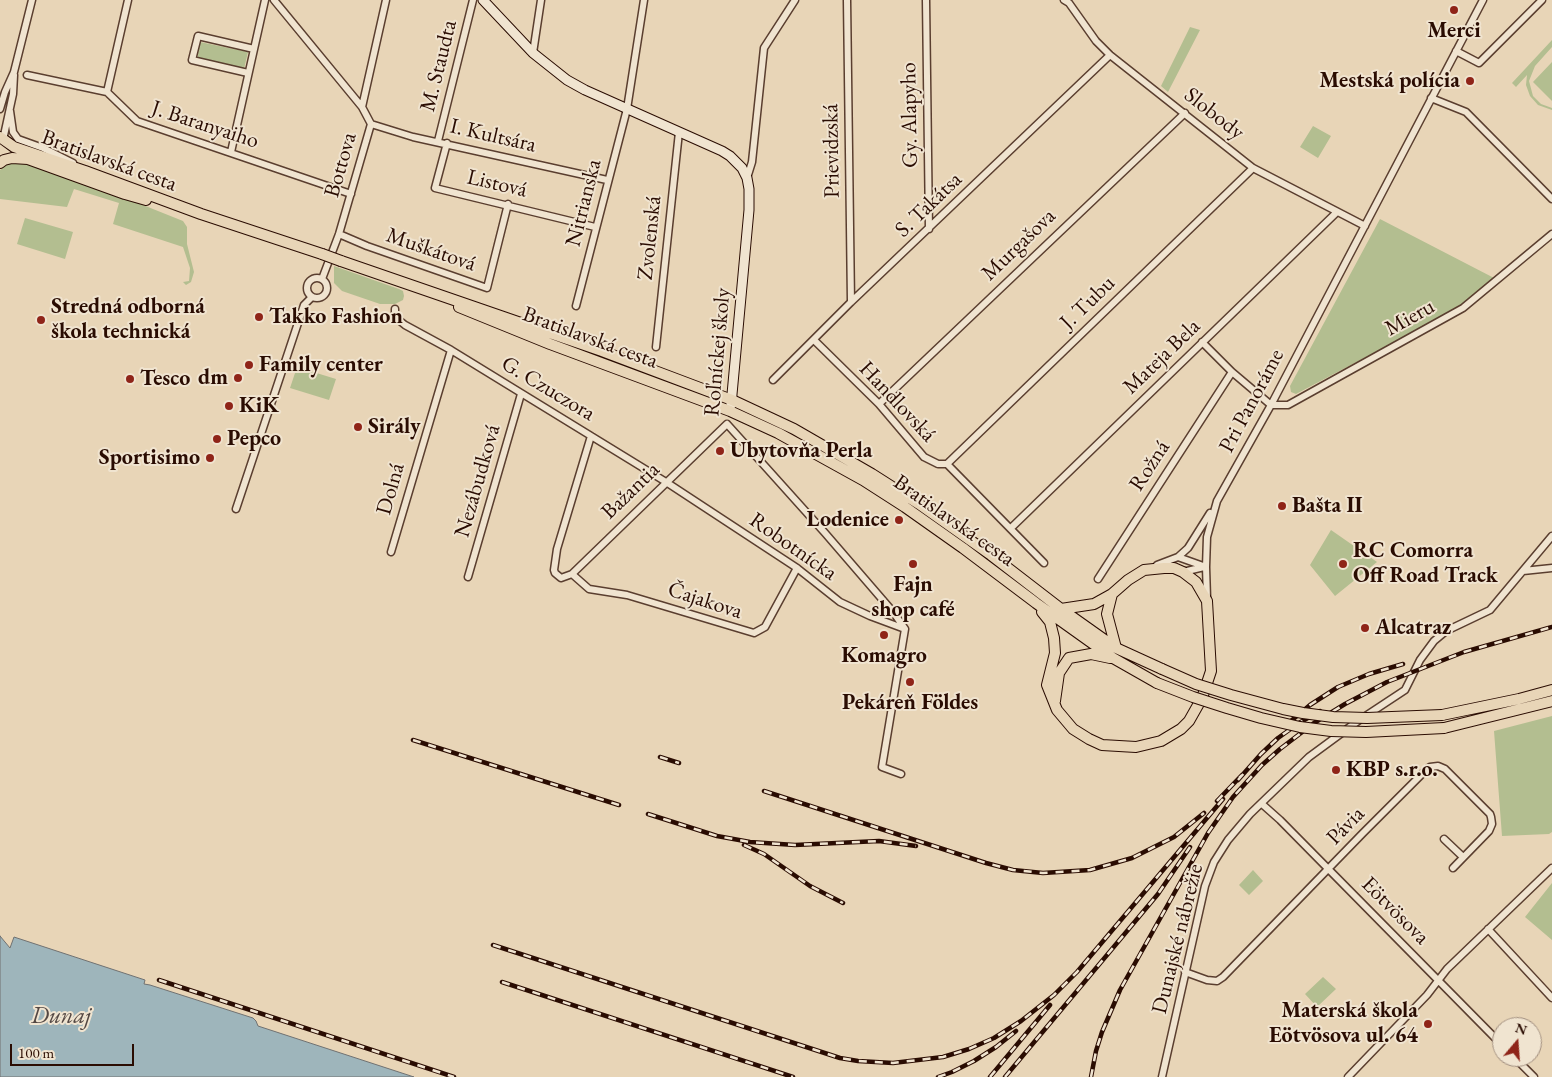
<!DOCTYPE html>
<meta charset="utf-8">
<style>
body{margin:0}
#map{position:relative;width:1552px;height:1077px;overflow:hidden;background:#e8d5b7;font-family:"EB Garamond",serif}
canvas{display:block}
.north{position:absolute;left:1492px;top:1017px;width:50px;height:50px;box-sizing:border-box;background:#f0e4d0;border:1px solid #a18e7e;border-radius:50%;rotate:18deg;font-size:14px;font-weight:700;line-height:20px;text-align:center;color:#2a0c02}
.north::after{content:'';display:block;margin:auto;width:18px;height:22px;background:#8f2418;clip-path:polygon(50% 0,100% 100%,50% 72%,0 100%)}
.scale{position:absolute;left:10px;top:1044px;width:124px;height:22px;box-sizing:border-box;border:2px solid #2a0c02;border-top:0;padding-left:6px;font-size:15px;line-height:18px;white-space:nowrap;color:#2a0c02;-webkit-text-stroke:4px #f0e4d0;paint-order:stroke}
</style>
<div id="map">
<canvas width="1552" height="1077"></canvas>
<div class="north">N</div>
<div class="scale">100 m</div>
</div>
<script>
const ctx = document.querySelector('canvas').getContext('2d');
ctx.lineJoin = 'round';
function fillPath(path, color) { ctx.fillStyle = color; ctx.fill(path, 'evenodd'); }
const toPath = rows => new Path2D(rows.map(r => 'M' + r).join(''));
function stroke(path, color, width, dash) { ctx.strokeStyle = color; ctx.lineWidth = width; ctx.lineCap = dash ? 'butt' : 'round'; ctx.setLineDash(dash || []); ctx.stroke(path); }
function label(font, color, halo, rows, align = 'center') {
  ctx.font = font + ' "EB Garamond",serif'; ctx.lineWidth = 4; ctx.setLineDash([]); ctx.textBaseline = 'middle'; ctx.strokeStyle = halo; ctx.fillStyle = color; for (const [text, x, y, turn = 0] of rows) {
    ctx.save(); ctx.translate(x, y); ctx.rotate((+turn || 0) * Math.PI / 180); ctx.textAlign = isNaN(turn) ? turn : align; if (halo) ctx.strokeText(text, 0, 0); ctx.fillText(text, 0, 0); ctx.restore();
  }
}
fillPath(toPath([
 [1190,27,1200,30,1168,92,1161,86],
 [1552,40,1552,47,1535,66,1529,81,1533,96,1541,104,1552,108,1552,110,1538,105,1530,96,1526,85,1527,75,1516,87,1512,83],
 [200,42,248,52,244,69,197,59],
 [1552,62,1552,101,1533,82],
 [1313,126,1331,136,1318,158,1300,147],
 [20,162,88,183,183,221,187,227,187,244,194,272,191,282,186,285,183,282,189,281,190,268,183,247,113,224,119,203,74,189,67,207,0,199,0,170,9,163],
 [25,218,73,232,65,259,17,244],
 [1380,219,1496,279,1453,311,1296,394,1291,392,1290,386],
 [334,266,399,289,403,291,404,296,403,300,395,304,380,304,342,291,334,283],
 [297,367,336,379,329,400,290,388],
 [1331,530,1377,562,1335,596,1310,565],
 [1552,716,1552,832,1549,834,1502,836,1494,731],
 [1253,870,1263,881,1249,895,1239,885],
 [1552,883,1552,940,1525,917],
 [1323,977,1336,989,1317,1007,1305,994]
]), '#b3be90');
const water = toPath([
 [0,936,10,948,14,937,145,980,144,984,150,985,253,1018,256,1021,258,1026,414,1077,0,1077,0,936]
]);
fillPath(water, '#9eb5bb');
stroke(water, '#707171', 1);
const minor = toPath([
 [274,0,362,107,371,124,339,234,322,279],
 [847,0,851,302],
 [926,0,929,229],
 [1064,0,1069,3,1096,41,1110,55,1253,168,1365,226],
 [1456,51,1479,63,1542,0],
 [533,53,541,0],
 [248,73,192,60,198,36,254,49],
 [27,75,107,92,137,121,351,194],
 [107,92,128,0],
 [1431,98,1466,112,1552,199],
 [362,107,386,0],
 [0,109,5,92,14,72,32,0],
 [10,111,13,132,18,139,43,148,73,163],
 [371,124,413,137,607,180],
 [3,140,13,94,14,75],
 [438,141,473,0],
 [447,143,435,188,595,227],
 [231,152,265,0],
 [747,178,752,162,764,48,795,0],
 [339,234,367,246,487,288,508,204],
 '307 288a10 10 0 1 1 20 0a10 10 0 1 1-20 0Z',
 [576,306,627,109,644,0],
 [395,309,395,317,405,325,451,350,666,482,797,568,840,602,870,616,905,629],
 [814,340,879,404,924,457,938,464,947,464,1044,563],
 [1202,342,1232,372,1271,405],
 [656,347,679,132],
 [773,380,851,302,1110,55],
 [879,404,1185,113],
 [1271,405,1288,405,1463,308,1552,234],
 [727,424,825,533,894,613,905,629,882,767,901,774],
 [591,436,557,549,554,570,555,573,561,578,572,574,727,424],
 [947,464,1253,168],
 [236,509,304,305,312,297],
 [1011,528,1337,212],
 [391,552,451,350],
 [1178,557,1206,567],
 [1157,565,1178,557,1188,548,1210,513],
 [1523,571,1552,568],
 [1183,572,1204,567],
 [572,574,589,589,627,595,754,633,765,627,797,568],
 [468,577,521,394],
 [1098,579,1232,372],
 [1207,598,1206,567,1207,537,1217,501,1271,405,1483,0],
 [1262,804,1280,820,1502,1045],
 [1444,839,1463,857],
 [1488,929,1552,998],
 [1185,972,1207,980,1217,981,1223,977,1363,833,1427,769,1430,767,1438,766,1445,769,1490,814,1491,817,1492,824,1489,831,1453,868],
 [1514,1057,1534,1077],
 [1162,1077,1205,886,1214,862,1228,840,1250,814,1309,757,1358,721,1405,690,1420,660,1434,641,1446,631,1490,610,1552,536],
 [1348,1077,1427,995,1447,969,1552,868]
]);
const secondary = toPath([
 [483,0,533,53,567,80,585,90,722,151,730,156,742,168,747,178,749,189,749,210,731,405]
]);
const primary = toPath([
 [0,137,14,147,85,171,201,214,322,254],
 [0,163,4,160,12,158,28,159,125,194,146,200],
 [341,261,602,351,732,400,794,429,872,474,919,504,991,555,1061,609,1116,648,1162,669],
 [459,307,550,344,730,411,778,433,863,480,905,507,963,548,1036,603,1113,658,1157,683],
 [1112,594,1107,614,1116,648],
 [1042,612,1050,622,1054,638,1055,653,1047,685,1057,710,1073,729,1089,739,1102,745,1136,747,1161,741,1181,729,1189,721,1202,698,1211,671,1207,601,1196,582,1183,572,1174,568,1164,568,1144,570,1128,580,1112,594,1094,604,1061,609],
 [1055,701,1059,673,1069,658,1091,654,1110,658],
 [1442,715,1519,699,1552,690],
 [1444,728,1552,701]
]);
stroke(minor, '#5a3e2f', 9);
stroke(secondary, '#2a0c02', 11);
stroke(primary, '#2a0c02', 12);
stroke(minor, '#f0e4d0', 6);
stroke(secondary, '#f0e4d0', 9);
stroke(primary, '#e8d5b7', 10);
const rail = toPath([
 [1285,726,1310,705,1338,687,1369,674,1403,664],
 [413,740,619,805],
 [660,757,679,763],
 [1238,780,1261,754,1278,738,1299,723,1320,711],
 [764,791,986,863,1013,870,1043,873,1090,870,1132,858,1174,837,1204,813],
 [1217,801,1242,775],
 [648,814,717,836,750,842,795,845,879,841,916,846],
 [744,845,764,854,810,886,843,903],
 [493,945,840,1058,858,1061,893,1063,943,1057,969,1049,994,1038,1021,1021,1054,995,1077,972,1223,799],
 [159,980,454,1077],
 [502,982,793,1077],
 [938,1077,952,1072,974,1061,996,1047,1016,1031],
 [990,1077,1050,1005],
 [1005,1077,1158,894,1190,847],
 [1091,1077,1096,1051,1102,1032,1120,990,1208,833,1233,797,1262,765,1280,749,1314,723,1345,704,1387,682,1464,652,1552,627]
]);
stroke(rail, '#2a0c02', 4.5);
stroke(rail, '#f0e4d0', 2.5, [8]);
const primaryBridge = toPath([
 [322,254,341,261],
 [1162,669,1196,684,1231,695,1283,709,1303,713,1333,717,1367,718,1442,715],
 [1157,683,1193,697,1227,708,1261,718,1300,727,1331,731,1366,732,1444,728]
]);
stroke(primaryBridge, '#2a0c02', 12, []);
stroke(primaryBridge, '#e8d5b7', 10);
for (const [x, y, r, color] of [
 [1454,10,5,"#8f2418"],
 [1470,81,5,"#8f2418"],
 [259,317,5,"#8f2418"],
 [41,320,5,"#8f2418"],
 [249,365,5,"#8f2418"],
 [238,378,5,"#8f2418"],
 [130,379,5,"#8f2418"],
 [229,406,5,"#8f2418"],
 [358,427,5,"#8f2418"],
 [217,439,5,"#8f2418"],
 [720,451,5,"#8f2418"],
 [210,458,5,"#8f2418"],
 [1282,506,5,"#8f2418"],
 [899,520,5,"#8f2418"],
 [913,564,5,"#8f2418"],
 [1343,564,5,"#8f2418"],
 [1365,628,5,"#8f2418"],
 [884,635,5,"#8f2418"],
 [910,682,5,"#8f2418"],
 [1336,770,5,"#8f2418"],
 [1428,1024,5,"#8f2418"]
]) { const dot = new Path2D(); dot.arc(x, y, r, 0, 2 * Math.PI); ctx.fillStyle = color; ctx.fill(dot); stroke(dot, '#f0e4d0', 2); }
label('bold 22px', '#2a0c02', '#f0e4d0', [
 ["Merci",1454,31,"center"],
 ["Mestská polícia",1460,81,"right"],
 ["Stredná odborná",51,307],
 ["škola technická",51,332],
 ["Takko Fashion",269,317],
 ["Family center",259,365],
 ["dm",228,378,"right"],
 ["Tesco",140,379],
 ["KiK",239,406],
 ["Sirály",368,427],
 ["Pepco",227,439],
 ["Ubytovňa Perla",730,451],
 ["Sportisimo",200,458,"right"],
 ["Bašta II",1292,506],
 ["Lodenice",889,520,"right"],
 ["RC Comorra",1353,551],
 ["Off Road Track",1353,576],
 ["Fajn",913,585,"center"],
 ["shop café",913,610,"center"],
 ["Alcatraz",1375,628],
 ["Komagro",884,656,"center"],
 ["Pekáreň Földes",910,703,"center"],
 ["KBP s.r.o.",1346,770],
 ["Materská škola",1418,1011,"right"],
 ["Eötvösova ul. 64",1418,1036,"right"]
], 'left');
label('22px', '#2a0c02', '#f0e4d0', [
 ["M. Staudta",439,66,-76],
 ["Slobody",1214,114,38],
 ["Gy. Alapyho",910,115,-91],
 ["J. Baranyaiho",205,125,18],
 ["I. Kultsára",493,136,13],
 ["Prievidzská",832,151,-91],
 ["Bratislavská cesta",109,161,20],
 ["Bottova",341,165,-74],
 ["Listová",497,184,13],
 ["Nitrianska",584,203,-76],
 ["S. Takátsa",929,205,-44],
 ["Zvolenská",650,238,-84],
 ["Murgašova",1019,245,-44],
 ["Muškátová",431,250,19],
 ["J. Tubu",1088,303,-44],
 ["Mieru",1410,318,-29],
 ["Bratislavská cesta",590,338,20],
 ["Roľníckej školy",718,352,-85],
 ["Mateja Bela",1162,357,-44],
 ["G. Czuczora",548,389,31],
 ["Pri Panoráme",1252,401,-62],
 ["Handlovská",897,402,47],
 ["Rožná",1150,466,-57],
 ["Nezábudková",478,481,-74],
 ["Dolná",391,489,-74],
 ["Bažantia",631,491,-44],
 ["Bratislavská cesta",954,521,35],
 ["Robotnícka",793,547,35],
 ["Čajakova",705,601,18],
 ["Pávia",1346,826,-46],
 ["Eötvösova",1395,911,45],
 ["Dunajské nábrežie",1178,939,-76]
]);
label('italic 24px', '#534743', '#f0e4d0', [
 ["Dunaj",61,1016]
]);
</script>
